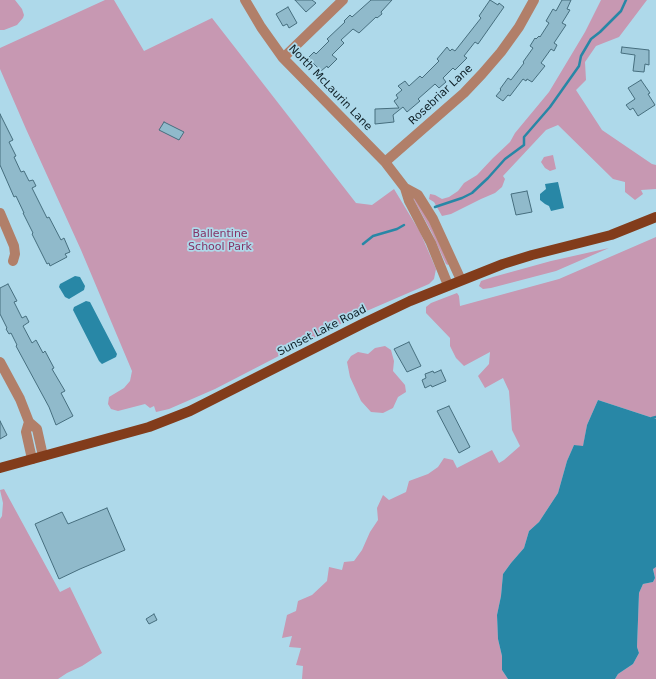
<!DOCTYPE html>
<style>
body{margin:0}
canvas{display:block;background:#aed9ea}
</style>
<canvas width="656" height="679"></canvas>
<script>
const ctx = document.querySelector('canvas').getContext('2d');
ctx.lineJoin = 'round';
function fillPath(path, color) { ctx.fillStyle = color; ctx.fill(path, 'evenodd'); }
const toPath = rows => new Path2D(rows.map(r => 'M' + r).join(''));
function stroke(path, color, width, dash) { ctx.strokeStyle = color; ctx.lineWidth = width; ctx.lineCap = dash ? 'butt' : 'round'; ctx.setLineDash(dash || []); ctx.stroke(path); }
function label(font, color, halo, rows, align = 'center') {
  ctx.font = font + ' "DejaVu Sans",sans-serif'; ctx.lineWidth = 3.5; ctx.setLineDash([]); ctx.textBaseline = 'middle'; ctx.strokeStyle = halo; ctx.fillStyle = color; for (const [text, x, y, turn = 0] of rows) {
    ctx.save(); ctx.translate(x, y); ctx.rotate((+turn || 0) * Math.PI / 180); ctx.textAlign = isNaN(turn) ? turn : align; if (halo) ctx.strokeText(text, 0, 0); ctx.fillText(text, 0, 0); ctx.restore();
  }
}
fillPath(toPath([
 [0,0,15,0,22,9,24,15,23,18,17,25,4,30,0,30],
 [105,0,114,0,144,51,212,18,356,203,372,205,394,189,420,232,436,269,434,279,429,284,362,313,215,389,169,409,156,412,154,406,150,408,145,404,118,411,111,409,108,404,109,397,124,388,130,381,132,371,81,250,26,129,0,69,0,48],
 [601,0,647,0,619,37,596,46,585,62,586,80,576,90,602,130,652,164,656,165,656,189,641,190,643,194,635,200,625,192,625,182,613,179,558,125,546,130,503,176,505,179,502,187,495,193,481,199,451,214,442,216,434,202,429,199,430,194,435,195,442,199,449,197,458,191,464,183,477,175,493,158,510,142,515,133,549,92,585,32],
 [553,155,556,169,550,171,545,168,541,162,544,157],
 [414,197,423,209,449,264,448,265,446,264,431,231,413,198],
 [656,237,656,419,598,400,587,425,583,447,574,445,567,461,558,493,539,522,529,531,524,548,511,563,503,574,501,596,497,615,498,639,502,656,502,670,508,679,302,679,303,666,296,665,301,648,289,647,292,636,282,638,287,615,296,611,298,601,312,595,327,581,329,567,342,570,344,562,354,561,362,550,370,532,378,520,377,508,383,495,389,500,406,492,409,481,428,474,438,467,444,458,453,460,457,468,492,450,499,463,504,460,520,446,512,430,509,391,503,378,485,388,478,376,489,364,490,352,464,366,456,358,450,346,450,338,426,313,426,307,431,303,457,293,459,296,460,306,559,279],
 [609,248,556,271,491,288,483,289,479,286,481,281,493,277,551,261],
 [385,346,391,350,394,361,393,371,405,385,406,392,398,397,393,408,383,413,371,412,361,401,350,377,347,362,351,356,358,352,368,354,375,348],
 [4,489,60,592,70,587,102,653,82,666,67,673,58,679,0,679,0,519,2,516,3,503,0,490],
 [656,567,656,679,615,679,618,674,633,664,639,653,637,647,639,593,643,584,653,582,655,578,653,568]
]), '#c798b2');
fillPath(toPath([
 [558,182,564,208,551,211,549,206,545,204,540,200,540,194,546,189,545,184],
 [75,276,80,277,85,286,84,290,69,299,65,297,59,287,60,284],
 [86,301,90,302,117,354,116,357,102,364,99,361,73,310,74,307],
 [598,400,656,419,656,567,653,569,655,578,653,582,643,584,639,593,637,647,639,653,633,664,618,674,615,679,508,679,502,670,502,656,498,639,497,615,501,596,503,574,511,563,524,548,529,531,539,522,558,493,567,461,574,445,583,446,587,425]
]), '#2887a6');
stroke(toPath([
 [435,207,462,198,472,193,488,178,505,159,524,145,524,137,550,107,579,66,581,56,591,39,600,32,621,11,626,0],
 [363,244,373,236,397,229,404,225],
 [652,420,652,418,656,417]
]), '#2887a6', 2.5);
const building = toPath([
 [295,0,312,0,316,3,306,12,295,0],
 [371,0,392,0,381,12,382,14,377,18,376,17,359,33,353,29,341,40,344,43,332,55,337,59,328,68,327,66,321,71,308,58,314,52,316,54,329,41,327,39,345,22,344,21,350,15,352,17,371,0],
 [490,0,498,5,499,3,504,7,478,44,475,42,464,56,467,58,455,70,453,68,443,78,446,82,439,88,435,84,418,99,420,101,407,112,403,107,393,115,394,122,375,124,375,109,399,108,394,101,398,98,396,95,402,90,398,86,405,81,409,86,420,76,422,78,439,61,437,59,447,47,450,51,452,49,455,51,481,18,479,16,490,0],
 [562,0,571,0,567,9,570,10,562,23,566,25,554,43,557,45,554,51,551,49,541,63,545,66,532,82,527,79,526,81,523,79,510,96,508,95,503,101,496,96,501,90,500,89,508,78,511,80,524,63,523,62,533,48,530,46,535,38,536,39,539,36,540,37,549,23,546,21,553,9,556,11,562,0],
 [288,7,297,23,289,28,287,24,283,26,276,14,288,7],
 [622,47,649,50,649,65,645,64,644,72,633,71,635,55,621,53,622,47],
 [641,80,650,93,648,94,655,105,638,116,633,108,630,110,626,105,635,99,628,88,641,80],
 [0,114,13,140,9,142,16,156,14,157,21,172,24,171,29,181,33,180,36,186,32,188,47,218,49,217,61,240,64,238,70,252,65,254,67,257,50,266,49,263,47,264,32,234,33,233,23,213,24,213,16,196,14,197,0,165,0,114],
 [164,122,184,132,179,140,159,130,164,122],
 [527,191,532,212,516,215,511,194,527,191],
 [8,284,17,301,14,302,22,318,26,316,29,322,23,326,32,343,36,340,43,353,45,351,54,368,52,369,65,391,61,393,73,416,56,425,49,407,16,346,17,345,11,333,9,334,6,329,7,328,0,314,0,288,8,284],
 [409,342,421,366,407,372,394,349,409,342],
 [441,370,446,381,432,387,431,385,425,388,422,380,426,378,425,374,433,371,434,373,441,370],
 [449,406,470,447,459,453,437,411,449,406],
 [0,421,7,435,0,439,0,421],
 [107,508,125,550,80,569,59,579,35,524,62,512,68,524,107,508],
 [154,614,157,620,149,624,146,619,154,614]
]);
fillPath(building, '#90bacb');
stroke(building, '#466e7e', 1);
stroke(toPath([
 [245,0,261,27,283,58,385,162,405,188,409,201,431,243,448,285],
 [283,58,343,0],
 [385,162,464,93,482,74,501,52,519,27,534,0],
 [405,188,418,195,433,219,461,280],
 [0,213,14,246,15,254,13,261],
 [0,362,20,399,29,422,37,429,43,456],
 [29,422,26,432,32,459]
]), '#b17f69', 10);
stroke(toPath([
 [0,468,149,427,190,411,364,323,410,301,503,264,532,255,611,235,656,217]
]), '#823c1b', 10);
label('11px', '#0e1f26', '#aed9ea', [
 ["North McLaurin Lane",330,88,46],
 ["Rosebriar Lane",441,95,-43],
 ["Sunset Lake Road",322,331,-27]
]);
label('11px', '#853467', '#aed9ea', [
 ["Ballentine",220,234],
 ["School Park",220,247]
]);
</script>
